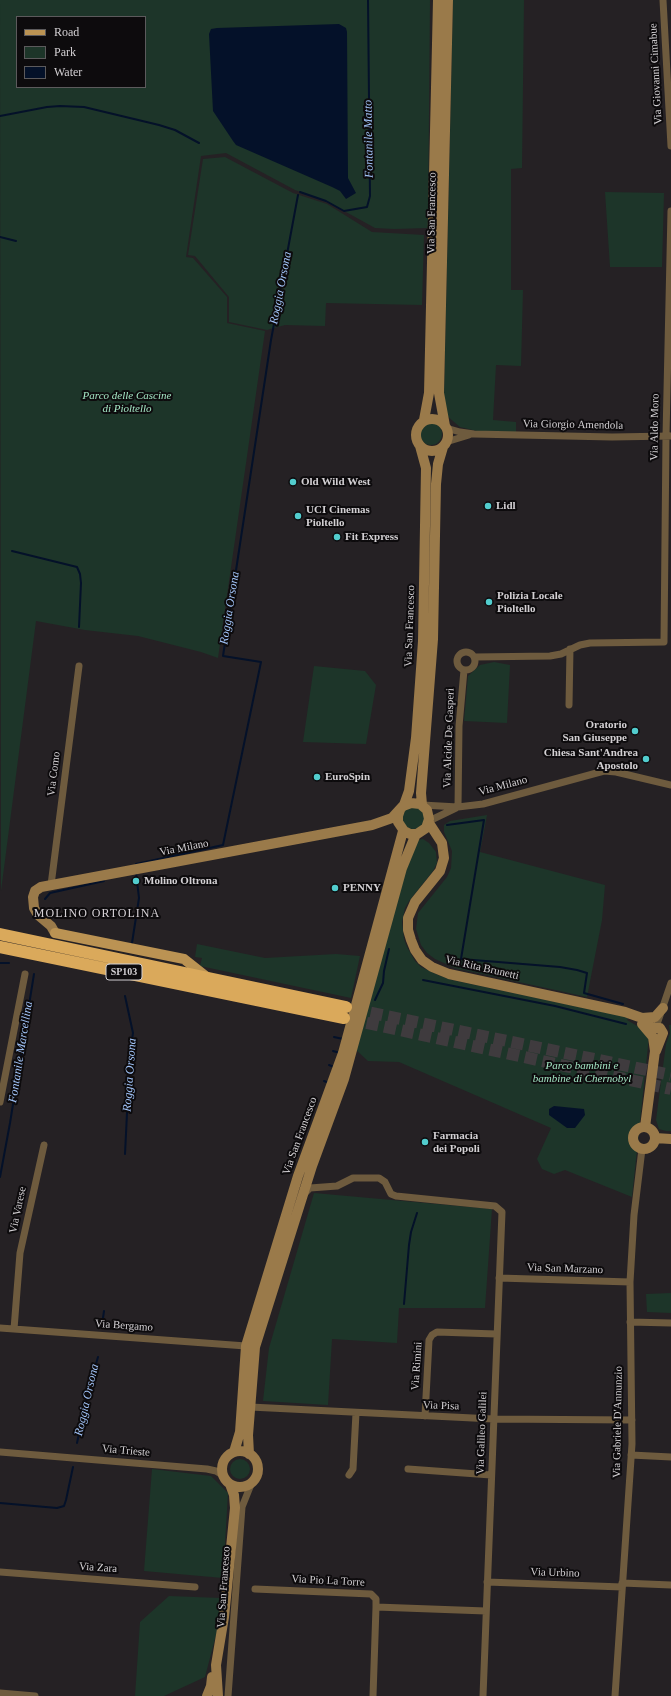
<!DOCTYPE html>
<style>
body{margin:0}
#map{position:relative;width:671px;height:1696px;overflow:hidden;background:#252124;font-family:"Times New Roman",serif}
canvas{display:block}
.legend{position:absolute;left:16px;top:16px;width:130px;height:72px;box-sizing:border-box;background:#0d0b0d;border:1px solid #5c5a5c;margin:0;padding:5px 7px;list-style:none;font-size:12px;color:#d3d0d3}
.legend li{display:flex;align-items:center;gap:8px;height:20px}
.legend b{width:20px;border:1px solid #5c5a5c}
</style>
<div id="map">
<canvas width="671" height="1696"></canvas>
<ul class="legend">
<li><b style="height:5px;background:#bb9353"></b>Road</li>
<li><b style="height:11px;background:#1d3529"></b>Park</li>
<li><b style="height:11px;background:#041129"></b>Water</li>
</ul>
</div>
<script>
const ctx = document.querySelector('canvas').getContext('2d');
ctx.lineJoin = 'round';
function fillPath(path, color) { ctx.fillStyle = color; ctx.fill(path, 'evenodd'); }
const toPath = rows => new Path2D(rows.map(r => 'M' + r).join(''));
function stroke(path, color, width, dash) { ctx.strokeStyle = color; ctx.lineWidth = width; ctx.lineCap = dash ? 'butt' : 'round'; ctx.setLineDash(dash || []); ctx.stroke(path); }
function label(font, color, halo, rows, align = 'center') {
  ctx.font = font + ' "Times New Roman",serif'; ctx.lineWidth = 4; ctx.setLineDash([]); ctx.textBaseline = 'middle'; ctx.strokeStyle = halo; ctx.fillStyle = color; for (const [text, x, y, turn = 0] of rows) {
    ctx.save(); ctx.translate(x, y); ctx.rotate((+turn || 0) * Math.PI / 180); ctx.textAlign = isNaN(turn) ? turn : align; if (halo) ctx.strokeText(text, 0, 0); ctx.fillText(text, 0, 0); ctx.restore();
  }
}
fillPath(toPath([
 [0,0,430,0,428,228,394,229,375,228,326,201,295,190,226,153,201,156,186,257,193,258,227,297,227,323,265,331,218,658,201,652,138,636,85,630,36,621,1,891],
 [17,17,145,17,145,87,17,87],
 [453,0,524,0,522,168,511,169,511,290,523,290,521,366,496,365,493,420,516,422,516,433,481,432,460,427,447,416,444,397],
 [225,157,293,193,327,204,372,232,424,235,422,305,326,303,325,326,285,325,267,330,229,322,229,297,195,256,188,255,203,159],
 [605,192,664,193,662,267,610,267],
 '420 434a11 11 0 1 1 22 0a11 11 0 1 1-22 0Z',
 [494,662,510,665,507,723,464,721,468,676,480,665],
 [314,666,365,671,376,685,366,744,303,742],
 '402 818a11 11 0 1 1 22 0a11 11 0 1 1-22 0Z',
 [487,815,480,852,605,885,602,920,587,997,455,968,435,959,427,953,421,945,416,929,418,913,447,877,451,868,452,851,444,832,444,825,450,821],
 [423,839,429,843,436,852,437,863,433,871,409,901,405,908,402,922,404,939,407,947,415,961,421,967,438,975,452,980,622,1016,628,1018,627,1020,639,1027,649,1037,632,1197,565,1170,554,1174,542,1169,537,1159,551,1128,399,1062,368,1061,355,1049,405,865,418,840],
 [197,944,265,958,336,954,360,956,351,998,200,966,202,958,195,957],
 [669,1025,671,1025,671,1131,666,1131,659,1129,656,1120,666,1044,670,1033],
 [314,1193,492,1209,485,1308,399,1308,397,1343,332,1339,328,1405,263,1401,269,1348],
 [671,1293,671,1313,647,1312,646,1294],
 '230 1469a10 10 0 1 1 20 0a10 10 0 1 1-20 0Z',
 [152,1469,211,1476,228,1493,223,1578,144,1571],
 [169,1596,221,1598,217,1631,205,1677,164,1696,135,1696,140,1622]
]), '#1d3529');
fillPath(toPath([
 [339,24,346,28,347,32,348,178,356,193,346,199,340,191,332,187,236,145,233,141,213,111,209,34,211,29,217,28],
 [554,1106,584,1109,585,1115,575,1128,567,1128,549,1115,549,1109]
]), '#041129');
stroke(toPath([
 [0,116,47,107,60,106,84,107,159,125,175,130,199,143],
 [300,192,326,201,344,211,367,207,370,196,368,0],
 [0,237,16,241],
 [12,551,77,567,80,574,81,583,79,627],
 [447,825,484,820,461,959,560,967,577,970,587,973,584,993,623,1004],
 [136,867,136,864,223,845,261,662,223,656,271,340,298,195],
 [45,899,50,893,104,881],
 [132,943,139,898,136,873],
 [0,963,9,963],
 [423,980,555,1006,626,1024],
 [375,1000,383,983,384,971,389,949],
 [334,1037,343,1039],
 [333,1051,340,1053],
 [329,1065,334,1067],
 [324,1081,329,1083],
 [125,1154,130,1052,133,1033,125,996],
 [0,1177,10,1123,34,974],
 [404,1304,409,1245,411,1232,417,1213],
 [102,1325,104,1311],
 [77,1443,87,1395,98,1357],
 [0,1503,57,1508,64,1506,66,1500,73,1467]
]), '#041129', 2);
stroke(toPath([
 [353,1009,671,1075],
 [349,1019,671,1089]
]), '#3f3b3e', 12, [12, 6]);
stroke(toPath([
 [663,0,671,146],
 [446,428,460,432,474,434,612,437,671,436],
 [446,442,469,435],
 '457 661a9 9 0 1 1 18 0a9 9 0 1 1-18 0Z',
 [475,657,550,656,561,654,580,645,590,643,664,642,666,436,671,211],
 [569,705,570,649],
 [422,805,458,807,483,804,604,771,616,772,671,785],
 [458,807,459,726,464,670],
 [429,821,456,808],
 [51,885,79,666],
 [656,1027,671,983],
 [0,1102,25,974],
 [304,1194,310,1188,337,1186,353,1178,379,1178,385,1182,391,1194,396,1196,495,1206,502,1212,483,1696],
 [499,1278,630,1282],
 [630,1322,671,1323],
 [0,1328,246,1346],
 [14,1329,20,1253,44,1145],
 [250,1407,493,1419,632,1420],
 [425,1416,429,1340,432,1335,437,1332,496,1334],
 [0,1452,207,1469,216,1471,224,1476],
 [631,1455,671,1457],
 [408,1469,491,1475],
 [349,1475,353,1469,356,1413],
 [0,1572,195,1587],
 [487,1582,622,1587],
 [622,1583,671,1585],
 [255,1589,371,1594,376,1599,376,1607,373,1696],
 [376,1607,486,1611],
 [0,1693,35,1696],
 [228,1696,242,1507,252,1482],
 [615,1696,632,1444,630,1282,634,1215,642,1149]
]), '#6e5b3e', 7);
stroke(toPath([
 '416 435a16 16 0 1 1 32 0a16 16 0 1 1-32 0Z',
 [424,420,429,393,438,0],
 [445,426,439,393,448,0],
 [404,805,409,791,416,738,423,641,426,468,420,446],
 [422,805,421,793,433,639,436,484,438,464,443,447],
 [429,823,442,843,444,858,440,871,415,902,408,918,408,930,411,940,415,950,422,960,432,967,449,974,625,1012,642,1018,654,1028],
 [55,933,51,926,38,915,34,908,33,897,35,891,41,887,372,825,392,818,403,806,411,803,420,804,427,810,429,819,426,828,417,834,410,834,404,831,398,822,398,816,400,810],
 [642,1018,655,1017,663,1008],
 [642,1024,653,1037,655,1051,645,1127],
 [654,1028,660,1028,663,1033,656,1051],
 '633 1138a11 11 0 1 1 22 0a11 11 0 1 1-22 0Z',
 [655,1138,671,1139],
 '222 1469a18 18 0 1 1 36 0a18 18 0 1 1-36 0Z',
 [234,1452,240,1432,246,1346,298,1176,343,1053,403,831],
 [249,1454,248,1435,255,1347,312,1166,344,1079,402,868,416,834],
 [207,1696,211,1686,212,1677],
 [218,1696,216,1665,224,1617,235,1508,234,1495,230,1484]
]), '#9a7a4a', 10);
stroke(toPath([
 [55,933,184,959,208,978]
]), '#bb9353', 10);
stroke(toPath([
 [0,934,346,1007],
 [0,947,344,1018]
]), '#daa95b', 12);
for (const [x, y, r, color] of [
 [293,482,4,"#52cdce"],
 [488,506,4,"#52cdce"],
 [298,516,4,"#52cdce"],
 [337,537,4,"#52cdce"],
 [489,602,4,"#52cdce"],
 [635,731,4,"#52cdce"],
 [646,759,4,"#52cdce"],
 [317,777,4,"#52cdce"],
 [136,881,4,"#52cdce"],
 [335,888,4,"#52cdce"],
 [425,1142,4,"#52cdce"]
]) { const dot = new Path2D(); dot.arc(x, y, r, 0, 2 * Math.PI); ctx.fillStyle = color; ctx.fill(dot); stroke(dot, '#0d0b0d', 1.5); }
for (const [x, y, w] of [
 [124,972,36]
]) { const box = new Path2D(); box.roundRect(x - w / 2, y - 8, w, 16, 3); ctx.fillStyle = '#0d0b0d'; ctx.fill(box); stroke(box, '#d3d0d3', 1); }
label('bold 10px', '#d3d0d3', null, [
 ["SP103",124,972]
]);
label('11px', '#d3d0d3', '#0d0b0d', [
 ["Via Giovanni Cimabue",656,74,-93],
 ["Via San Francesco",432,213,-89],
 ["Via Giorgio Amendola",573,425,1],
 ["Via Aldo Moro",655,427,-89],
 ["Via San Francesco",410,626,-88],
 ["Via Alcide De Gasperi",449,738,-88],
 ["Via Como",54,774,-83],
 ["Via Milano",503,786,-15],
 ["Via Milano",184,848,-11],
 ["Via Rita Brunetti",482,968,13],
 ["Via San Francesco",300,1136,-70],
 ["Via Varese",18,1210,-78],
 ["Via San Marzano",565,1269,2],
 ["Via Bergamo",124,1326,4],
 ["Via Rimini",417,1366,-86],
 ["Via Pisa",441,1406,2],
 ["Via Gabriele D'Annunzio",618,1422,-89],
 ["Via Galileo Galilei",482,1433,-88],
 ["Via Trieste",126,1451,5],
 ["Via Zara",98,1568,4],
 ["Via Urbino",555,1573,2],
 ["Via Pio La Torre",328,1581,3],
 ["Via San Francesco",224,1587,-86]
]);
label('italic 11px', '#a4e6c4', '#0d0b0d', [
 ["Parco delle Cascine",127,396],
 ["di Pioltello",127,409],
 ["Parco bambini e",582,1066],
 ["bambine di Chernobyl",582,1079]
]);
label('bold 11px', '#d3d0d3', '#0d0b0d', [
 ["Old Wild West",301,482],
 ["Lidl",496,506],
 ["UCI Cinemas",306,510],
 ["Pioltello",306,523],
 ["Fit Express",345,537],
 ["Polizia Locale",497,596],
 ["Pioltello",497,609],
 ["Oratorio",627,725,"right"],
 ["San Giuseppe",627,738,"right"],
 ["Chiesa Sant'Andrea",638,753,"right"],
 ["Apostolo",638,766,"right"],
 ["EuroSpin",325,777],
 ["Molino Oltrona",144,881],
 ["PENNY",343,888],
 ["Farmacia",433,1136],
 ["dei Popoli",433,1149]
], 'left');
label('italic 12px', '#a1c3f7', '#0d0b0d', [
 ["Fontanile Matto",369,139,-91],
 ["Roggia Orsona",281,288,-79],
 ["Roggia Orsona",230,608,-81],
 ["Fontanile Marcellina",21,1052,-81],
 ["Roggia Orsona",130,1075,-86],
 ["Roggia Orsona",87,1400,-77]
]);
ctx.letterSpacing = '1px';
label('12px', '#d6d1d6', '#0d0b0d', [
 ["MOLINO ORTOLINA",97,914]
]);
ctx.letterSpacing = '0px';
</script>
